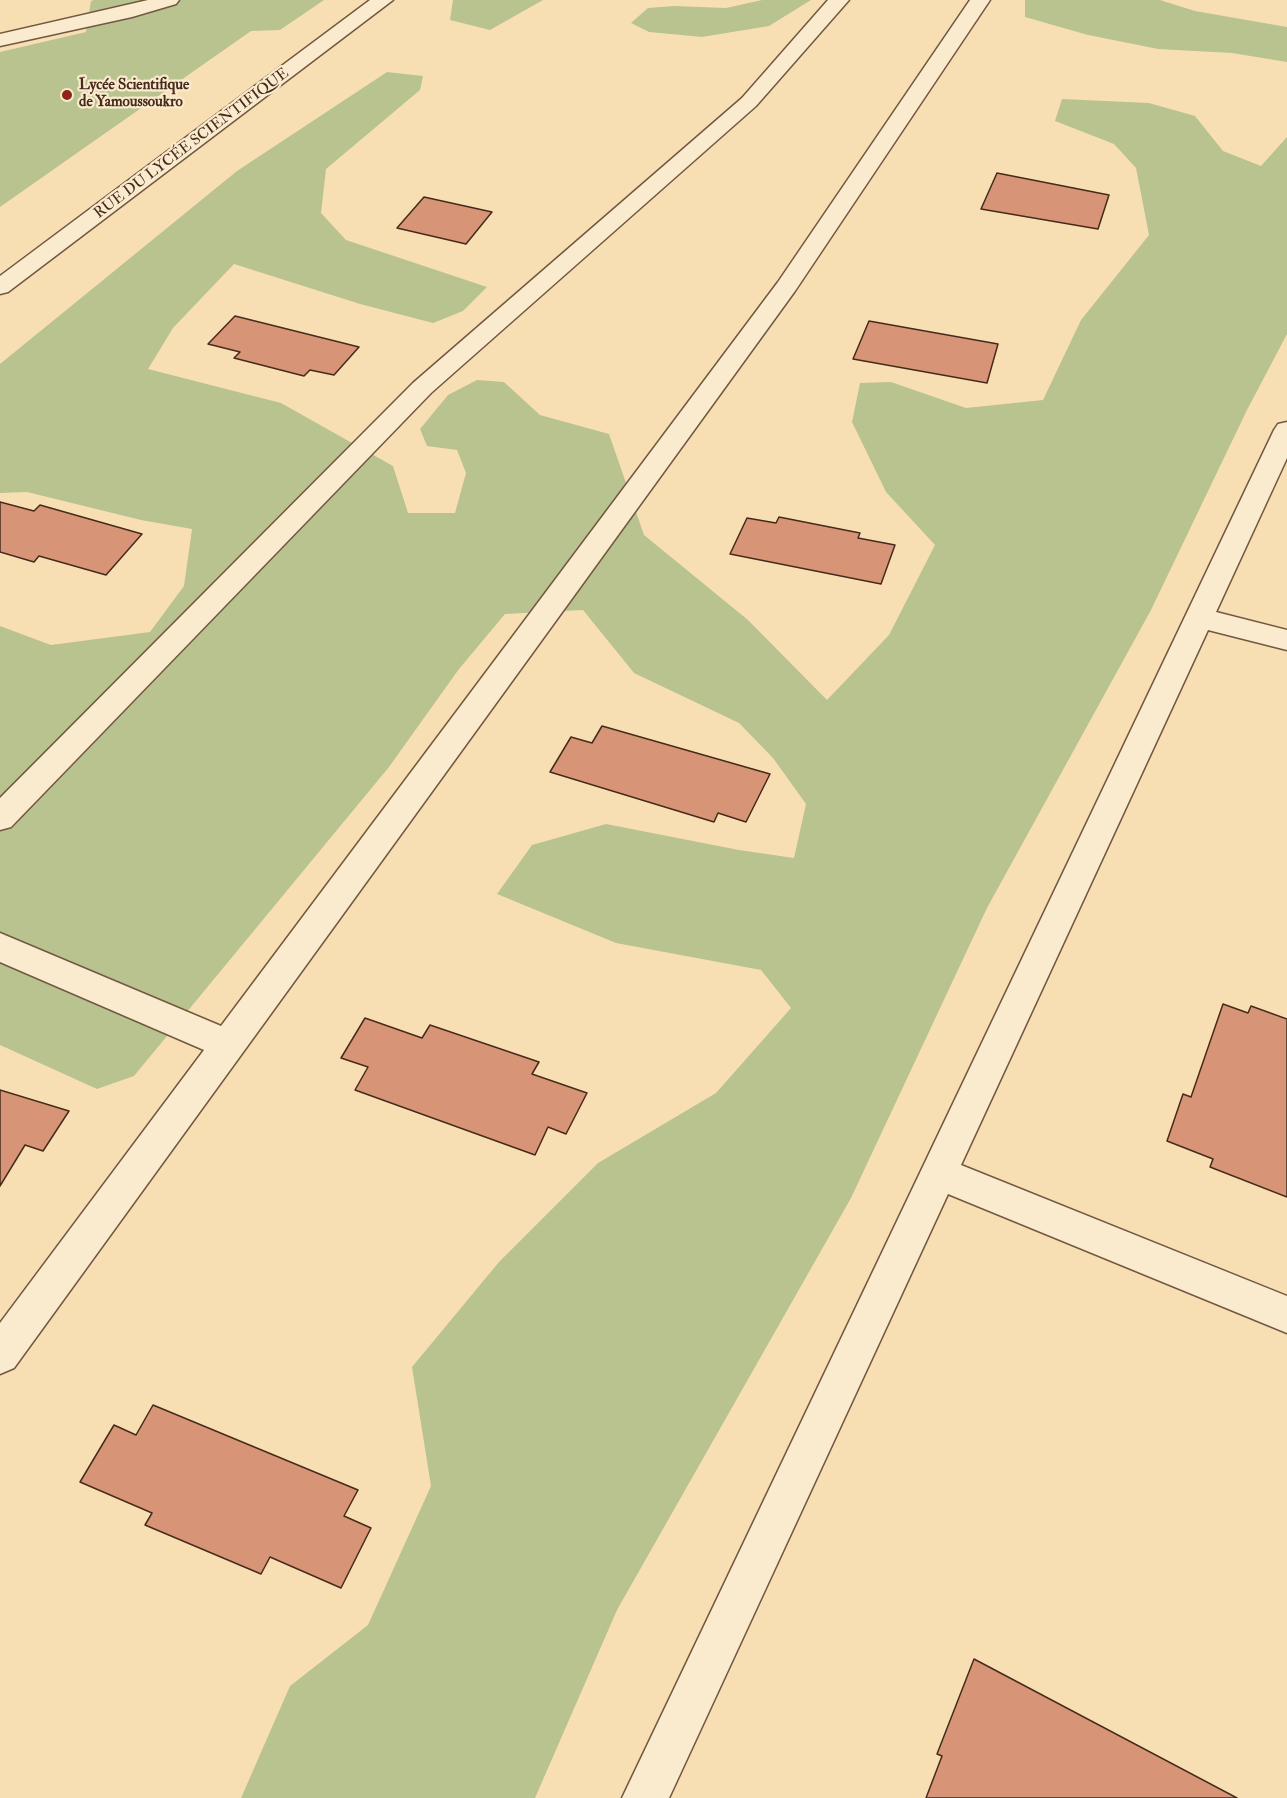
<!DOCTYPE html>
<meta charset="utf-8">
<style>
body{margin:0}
canvas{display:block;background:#f8dfb3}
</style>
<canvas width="1287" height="1798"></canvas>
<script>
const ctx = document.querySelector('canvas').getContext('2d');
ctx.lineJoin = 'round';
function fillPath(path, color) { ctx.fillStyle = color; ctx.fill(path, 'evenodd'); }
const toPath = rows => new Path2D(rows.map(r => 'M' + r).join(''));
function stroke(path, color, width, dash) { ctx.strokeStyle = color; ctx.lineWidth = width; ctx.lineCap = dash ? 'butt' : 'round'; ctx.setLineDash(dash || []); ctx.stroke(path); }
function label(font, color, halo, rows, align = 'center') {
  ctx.font = font + ' "IM FELL Double Pica",serif'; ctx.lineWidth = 4.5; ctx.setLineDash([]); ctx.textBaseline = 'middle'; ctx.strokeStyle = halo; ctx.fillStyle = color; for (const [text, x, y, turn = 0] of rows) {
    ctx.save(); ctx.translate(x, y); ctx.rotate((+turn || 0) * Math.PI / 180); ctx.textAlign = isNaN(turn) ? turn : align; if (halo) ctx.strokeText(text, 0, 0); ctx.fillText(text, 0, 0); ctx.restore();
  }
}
fillPath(toPath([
 [94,0,324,0,280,30,251,31,0,207,0,52,86,32,91,1],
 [453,0,543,0,490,30,450,20],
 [762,0,811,0,769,26,702,37,649,32,631,23,648,8,674,6,726,8],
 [1025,0,1160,0,1195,11,1287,27,1287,62,1232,53,1158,49,1088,35,1025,17],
 [387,72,423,76,420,90,326,169,321,213,346,240,487,287,463,311,433,323,360,304,234,264,173,328,148,369,281,403,393,466,408,513,455,513,466,473,457,450,427,446,420,429,448,395,477,380,504,382,540,415,609,434,644,535,748,620,827,700,889,635,935,545,886,492,852,422,860,383,891,382,966,408,1043,400,1081,320,1149,235,1136,168,1114,144,1055,121,1062,99,1149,103,1195,116,1223,151,1261,166,1287,137,1287,334,1247,410,1151,610,987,908,851,1198,617,1610,535,1798,241,1798,290,1686,368,1625,431,1486,412,1367,499,1262,598,1163,716,1093,791,1008,761,970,616,943,497,894,532,845,606,824,739,850,794,858,806,804,773,758,739,723,634,673,583,610,505,614,459,669,389,767,134,1076,97,1089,0,1045,0,626,51,645,150,632,184,586,192,529,141,520,27,492,0,493,0,364,237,171]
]), '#b9c390');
const building = toPath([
 [997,173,1109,195,1098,229,981,209,997,173],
 [424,197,492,212,466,244,397,228,424,197],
 [235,316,359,347,334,375,310,370,304,376,234,358,240,352,208,344,235,316],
 [869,321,998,344,987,383,853,359,869,321],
 [0,502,34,511,40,505,142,534,106,575,39,556,34,562,0,552,0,502],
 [779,517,860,533,858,538,895,545,881,584,730,554,747,518,776,523,779,517],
 [602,726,770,774,746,822,718,813,714,822,550,772,571,737,592,743,602,726],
 [1223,1004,1248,1013,1251,1006,1287,1019,1287,1197,1210,1167,1213,1159,1167,1141,1183,1094,1191,1097,1223,1004],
 [365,1018,422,1038,430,1025,539,1062,532,1074,587,1093,566,1134,548,1127,535,1155,355,1090,368,1067,341,1058,365,1018],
 [0,1090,69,1111,43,1151,25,1145,0,1186,0,1090],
 [153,1405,358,1490,344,1516,371,1528,341,1588,270,1557,261,1574,145,1525,152,1513,80,1482,114,1425,136,1435,153,1405],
 [974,1659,1237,1798,926,1798,942,1756,937,1754,974,1659]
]);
fillPath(building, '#d89476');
stroke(building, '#462b1b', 1.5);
const minor = toPath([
 [148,0,179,0,176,4,132,17,0,46,0,34,148,0],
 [370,0,393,0,8,292,0,294,0,276,370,0],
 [828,0,849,0,756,106,431,393,11,827,0,830,0,798,413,383,742,98,828,0],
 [970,0,990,0,795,291,14,1368,0,1374,0,1323,204,1050,0,962,0,933,221,1026,778,282,970,0],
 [1287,422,1287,458,1216,612,1287,630,1287,650,1208,630,961,1165,1287,1296,1287,1333,948,1194,669,1798,622,1798,1274,430,1278,424,1287,422]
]);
stroke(minor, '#725841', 3);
fillPath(minor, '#faeace');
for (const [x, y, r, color] of [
 [67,95,6,"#8f2418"]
]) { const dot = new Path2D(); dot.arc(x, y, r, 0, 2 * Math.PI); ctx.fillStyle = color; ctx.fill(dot); stroke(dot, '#faeace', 2); }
label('bold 15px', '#462b1b', '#faeace', [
 ["Lycée Scientifique",79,86],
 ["de Yamoussoukro",79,103]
], 'left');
label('15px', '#462b1b', '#faeace', [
 ["RUE DU LYCÉE SCIENTIFIQUE",192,144,-37]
]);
</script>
